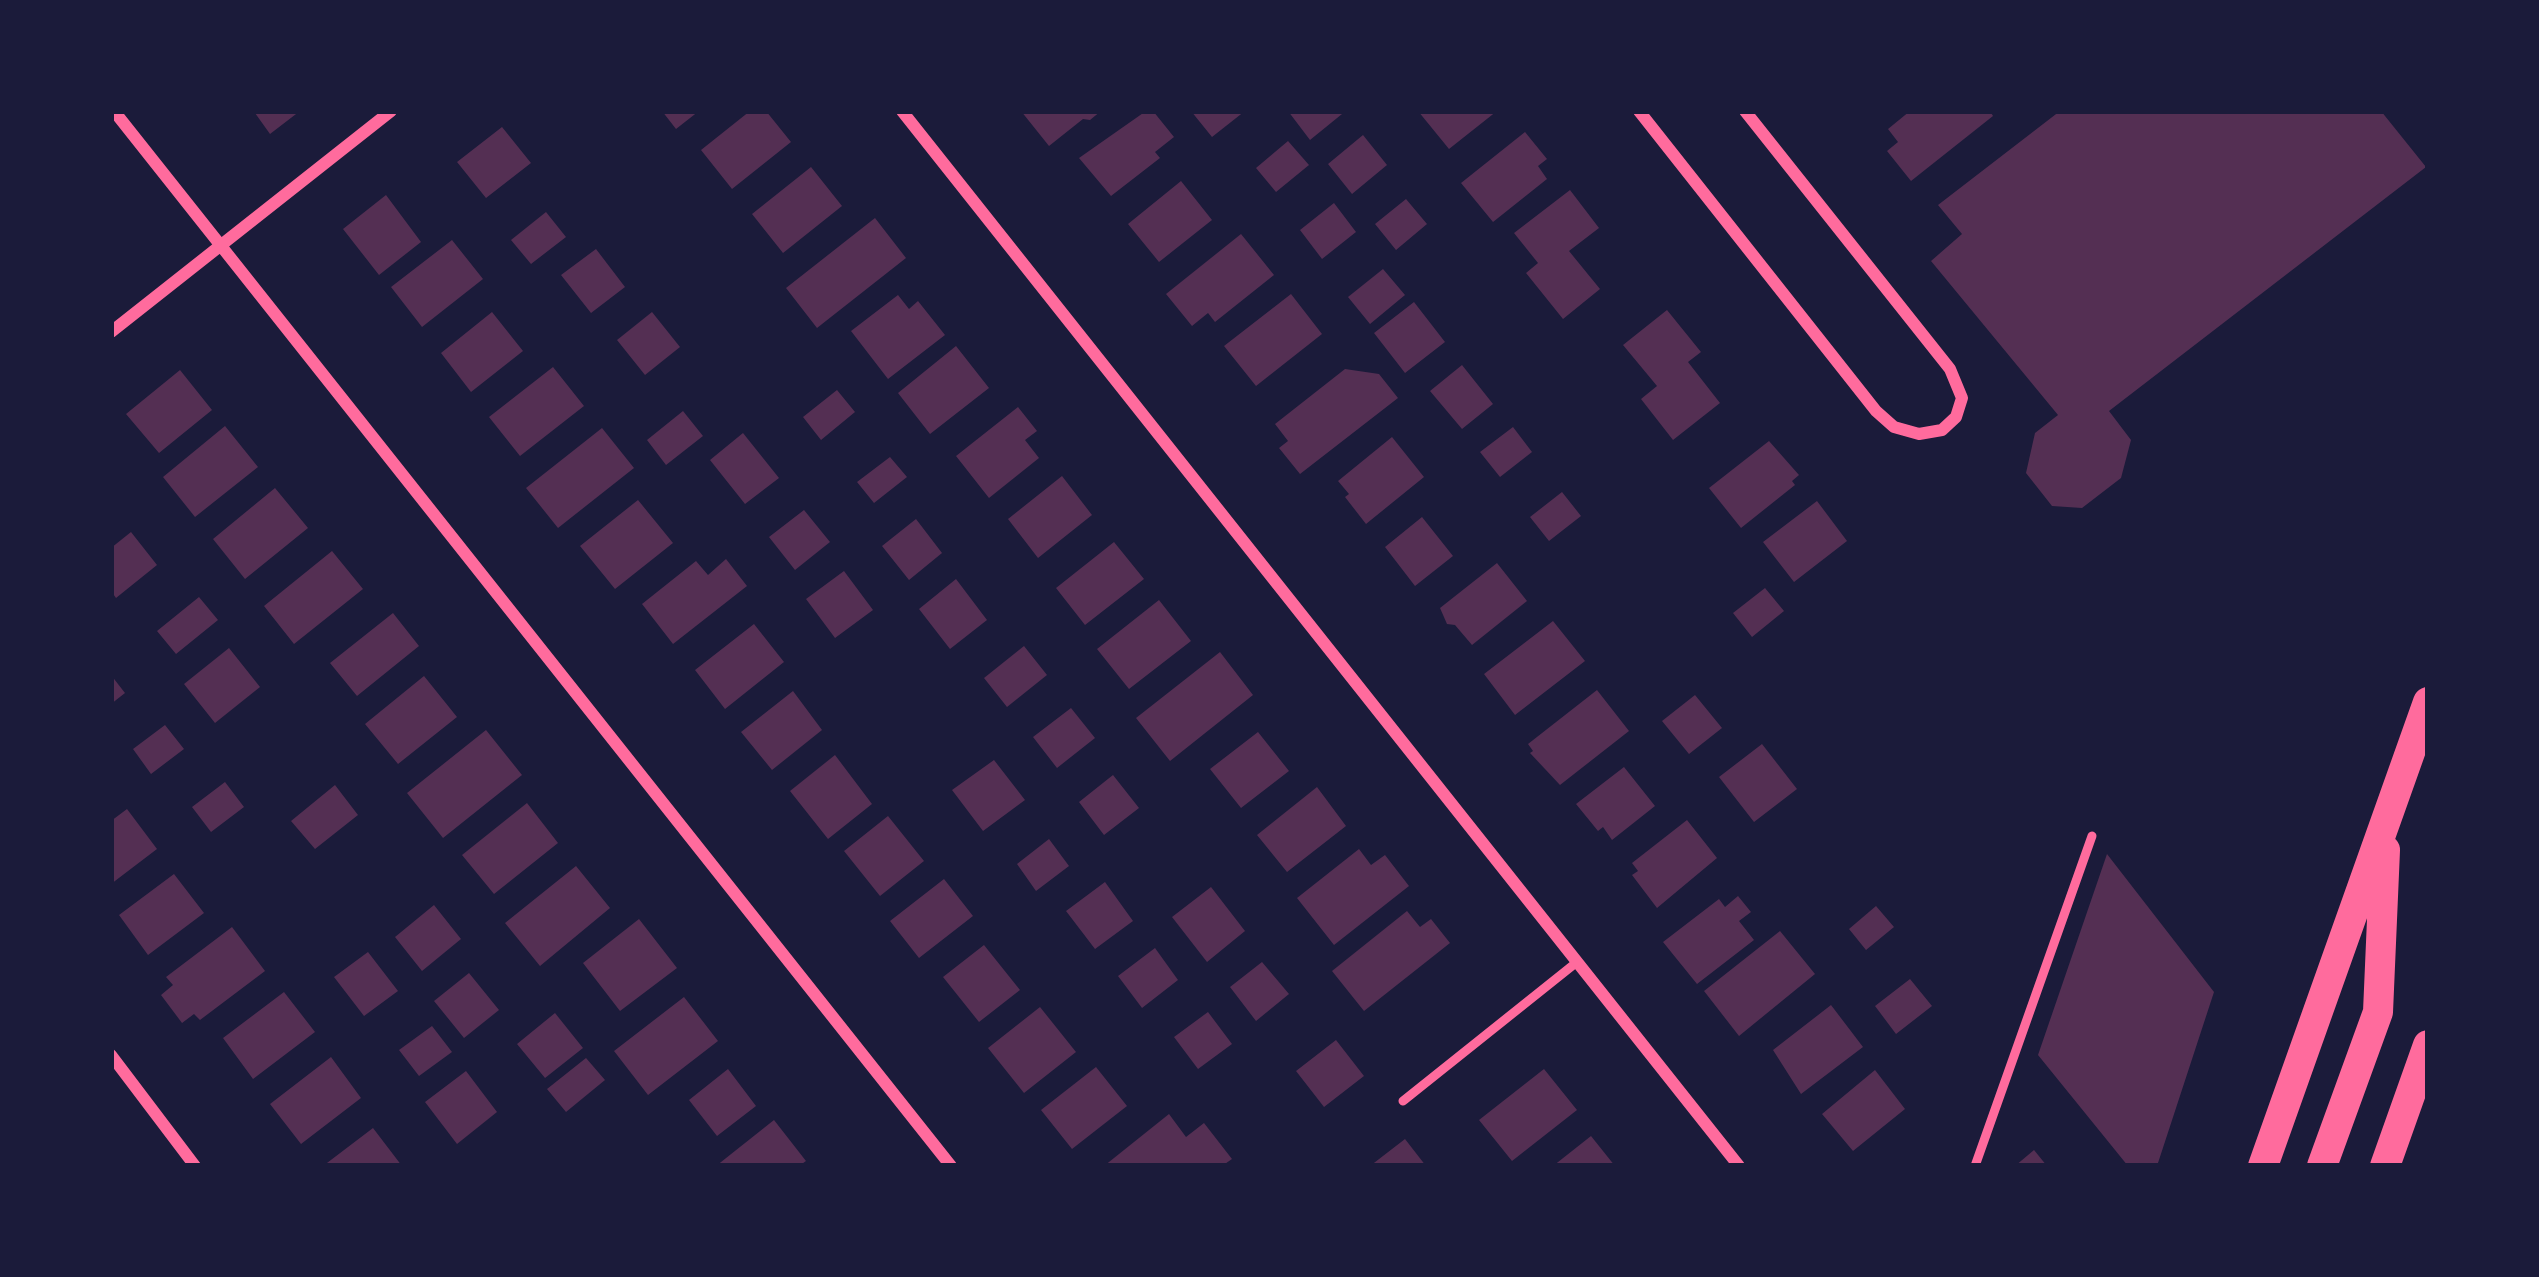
<!DOCTYPE html>
<style>
body{margin:0}
#map{position:relative;width:2539px;height:1277px;overflow:hidden;background:#1b1b3a;font-family:"Public Sans",sans-serif}
canvas{display:block}
.frame{position:absolute;inset:0;border:114px solid #1b1b3a;pointer-events:none}
</style>
<div id="map">
<canvas width="2539" height="1277"></canvas>
<div class="frame"></div>
</div>
<script>
const ctx = document.querySelector('canvas').getContext('2d');
ctx.lineJoin = 'round';
function fillPath(path, color) { ctx.fillStyle = color; ctx.fill(path, 'evenodd'); }
const toPath = rows => new Path2D(rows.map(r => 'M' + r).join(''));
function stroke(path, color, width, dash) { ctx.strokeStyle = color; ctx.lineWidth = width; ctx.lineCap = dash ? 'butt' : 'round'; ctx.setLineDash(dash || []); ctx.stroke(path); }
fillPath(toPath([
 [258,111,300,111,270,134,255,113],
 [662,111,699,111,676,129],
 [750,111,766,111,791,142,732,189,701,150],
 [1021,111,1101,111,1090,120,1083,119,1049,146],
 [1146,111,1153,111,1174,137,1155,152,1160,158,1111,196,1079,158],
 [1191,111,1245,111,1212,137],
 [1288,111,1339,111,1342,114,1310,140],
 [1418,111,1497,111,1449,149],
 [1910,111,1990,111,1993,116,1911,181,1887,151,1898,142,1888,129],
 [2060,111,2381,111,2426,167,2109,411,2131,440,2121,478,2082,508,2052,506,2026,473,2035,433,2058,415,1931,261,1962,234,1938,205],
 [502,127,531,163,486,198,457,162],
 [1525,132,1547,159,1538,166,1547,179,1493,222,1461,183],
 [1363,135,1387,165,1352,194,1328,164],
 [1288,141,1309,165,1276,192,1256,168],
 [811,167,842,206,783,253,752,214],
 [1181,181,1212,220,1159,262,1128,224],
 [1570,190,1599,228,1569,251,1600,289,1563,319,1526,273,1538,263,1514,233],
 [386,195,421,242,379,275,343,229],
 [1406,199,1427,224,1396,250,1375,224],
 [1334,203,1356,232,1322,259,1300,230],
 [546,212,566,237,531,264,511,240],
 [875,218,906,258,817,328,786,288],
 [1241,234,1274,275,1215,322,1208,313,1192,326,1166,294],
 [452,240,483,279,422,327,391,287],
 [596,249,625,287,591,313,561,275],
 [1383,269,1405,295,1370,324,1348,297],
 [1291,294,1322,334,1256,386,1224,346],
 [898,295,909,309,918,301,945,335,888,379,851,331],
 [1414,302,1445,342,1405,373,1374,333],
 [1667,310,1701,352,1688,362,1720,403,1673,440,1641,399,1657,386,1623,345],
 [492,312,523,351,471,392,441,353],
 [652,312,680,347,645,375,617,340],
 [956,346,989,388,930,434,898,393],
 [1462,365,1493,404,1462,429,1430,391],
 [553,367,584,406,520,456,489,417],
 [1345,369,1379,374,1398,398,1300,474,1279,448,1288,441,1275,424],
 [180,370,212,410,159,453,126,414],
 [837,390,855,412,821,440,803,417],
 [1018,407,1037,431,1025,440,1039,458,989,498,956,456],
 [683,411,703,436,666,465,647,440],
 [225,426,258,467,195,517,163,477],
 [1513,427,1532,452,1500,477,1480,452],
 [602,428,634,468,558,528,526,488],
 [743,433,779,478,745,504,710,460],
 [1392,437,1424,477,1366,524,1345,497,1349,494,1338,481],
 [1769,441,1799,475,1792,481,1795,485,1741,528,1709,488],
 [890,457,907,477,874,503,857,482],
 [1062,476,1092,515,1038,558,1008,519],
 [275,488,308,528,245,579,213,539],
 [1562,492,1581,516,1549,541,1530,517],
 [638,500,673,543,615,589,580,546],
 [1817,501,1847,541,1794,582,1763,542],
 [804,510,830,542,795,570,769,537],
 [1422,517,1453,556,1415,586,1385,547],
 [916,519,942,553,909,580,882,546],
 [131,532,157,565,116,598,111,591,111,548],
 [1114,542,1144,579,1085,625,1056,588],
 [332,551,363,589,294,644,264,606],
 [726,559,747,586,673,644,642,604,696,561,708,575],
 [1497,563,1527,601,1472,645,1455,625,1447,624,1440,608],
 [844,571,873,610,835,638,806,599],
 [956,579,987,620,950,649,919,609],
 [1765,588,1784,611,1752,637,1733,613],
 [199,597,218,620,176,654,157,631],
 [1159,600,1191,641,1129,689,1097,649],
 [393,613,419,646,357,696,330,663],
 [1553,621,1585,661,1515,715,1484,674],
 [754,624,784,662,725,709,695,670],
 [1024,646,1047,675,1007,707,984,678],
 [229,648,260,687,215,723,184,684],
 [1220,652,1253,695,1170,761,1136,718],
 [111,675,125,693,111,704],
 [424,676,457,717,398,764,365,724],
 [1597,690,1629,731,1560,785,1530,753,1533,751,1528,744],
 [793,691,822,730,772,770,741,732],
 [1695,695,1722,728,1689,754,1662,721],
 [1071,708,1095,738,1057,768,1033,737],
 [165,725,184,749,151,774,133,749],
 [486,730,522,775,443,838,407,793],
 [1258,732,1289,771,1241,808,1210,769],
 [1762,744,1797,789,1754,822,1719,777],
 [835,755,872,804,828,839,790,791],
 [994,760,1025,800,983,831,952,790],
 [1624,767,1655,806,1612,840,1603,827,1598,831,1576,804],
 [1113,775,1139,808,1104,835,1079,802],
 [225,782,244,807,211,832,192,807],
 [335,785,358,815,315,849,291,821],
 [1317,787,1346,826,1287,872,1257,835],
 [527,803,558,843,494,894,462,855],
 [127,809,157,849,111,884,111,821],
 [888,816,924,861,880,896,844,851],
 [1687,820,1717,858,1657,908,1632,875,1638,871,1632,863],
 [1049,839,1069,866,1036,891,1017,864],
 [1359,849,1371,865,1385,855,1409,886,1334,945,1297,898],
 [2107,854,2214,992,2157,1166,2128,1166,2038,1055],
 [576,866,610,908,540,966,505,923],
 [174,874,204,913,148,955,119,915],
 [944,879,973,916,919,958,890,921],
 [1105,882,1133,921,1095,949,1066,911],
 [1211,887,1245,931,1207,962,1172,917],
 [1738,896,1751,912,1739,921,1754,940,1697,984,1663,942,1719,899,1725,907],
 [434,905,461,939,422,971,395,937],
 [1876,906,1894,927,1866,950,1849,929],
 [1407,911,1420,927,1431,919,1450,943,1364,1011,1332,971],
 [639,919,677,968,620,1011,583,963],
 [232,927,265,971,200,1020,194,1014,182,1023,161,995,173,985,166,977],
 [1780,931,1815,974,1739,1036,1704,991],
 [984,945,1020,990,979,1022,943,977],
 [1155,948,1178,980,1142,1008,1118,976],
 [368,952,398,991,364,1016,334,977],
 [1262,962,1289,994,1256,1021,1230,987],
 [469,973,499,1010,464,1038,434,1001],
 [1910,979,1932,1006,1896,1034,1875,1006],
 [284,992,315,1032,253,1079,223,1038],
 [684,997,718,1041,648,1095,614,1051],
 [1831,1005,1863,1047,1801,1094,1773,1050],
 [1040,1007,1076,1052,1024,1093,988,1048],
 [1208,1012,1232,1044,1198,1069,1174,1037],
 [555,1013,583,1048,545,1078,517,1044],
 [432,1026,452,1052,419,1076,399,1050],
 [1336,1040,1364,1076,1324,1107,1296,1071],
 [331,1057,361,1098,301,1144,270,1104],
 [586,1058,605,1080,566,1112,547,1089],
 [1096,1067,1127,1106,1072,1149,1041,1110],
 [728,1069,756,1106,717,1136,689,1100],
 [1544,1069,1577,1110,1512,1161,1479,1120],
 [1875,1070,1905,1109,1853,1151,1822,1114],
 [466,1071,497,1112,457,1144,425,1102],
 [1169,1114,1186,1137,1204,1123,1232,1159,1222,1166,1104,1166],
 [774,1120,806,1161,799,1166,716,1166],
 [373,1128,402,1166,323,1166],
 [1591,1136,1615,1166,1553,1166],
 [1405,1139,1426,1166,1370,1166],
 [2034,1150,2047,1166,2015,1166]
]), '#542f53');
stroke(toPath([
 [1403,1101,1577,962],
 [1975,1166,2092,836]
]), '#ff6b9d', 9);
stroke(toPath([
 [114,111,951,1166],
 [902,111,1739,1166],
 [1639,111,1876,411,1894,427,1919,434,1942,430,1956,417,1962,398,1950,369,1745,111],
 [111,332,391,111],
 [111,1055,195,1166]
]), '#ff6b9d', 12);
stroke(toPath([
 [2263,1166,2428,702],
 [2322,1166,2378,1012,2385,850],
 [2385,1166,2428,1045]
]), '#ff6b9d', 30);
</script>
